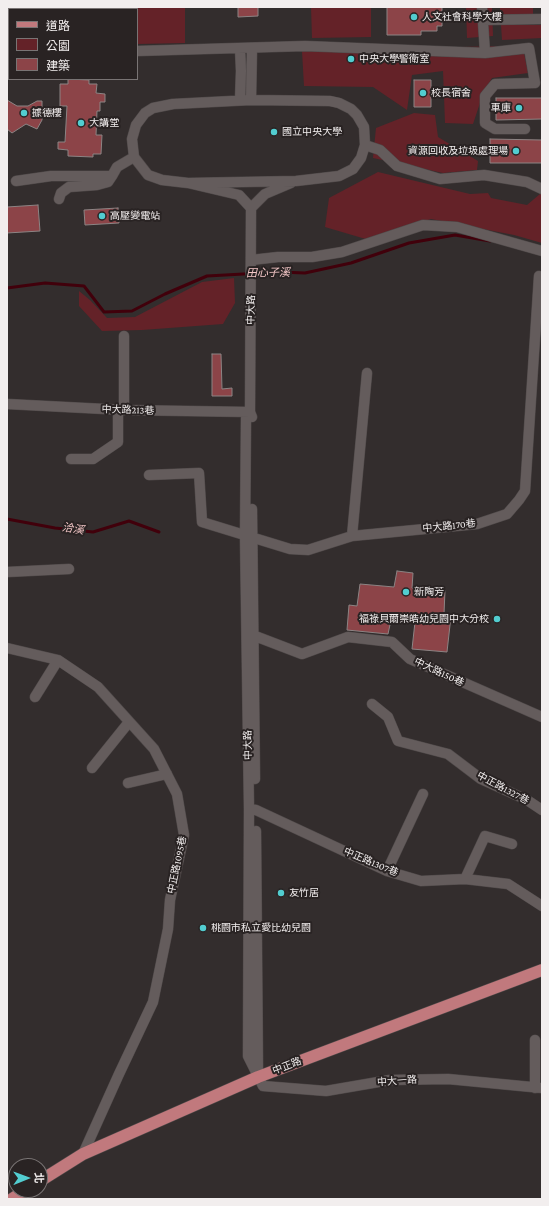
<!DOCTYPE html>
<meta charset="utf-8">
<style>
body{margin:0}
#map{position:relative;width:549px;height:1206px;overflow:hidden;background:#332d2d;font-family:"Crimson Pro","Noto Sans TC",serif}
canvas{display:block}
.frame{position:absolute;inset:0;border:8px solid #f2eeee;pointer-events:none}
.legend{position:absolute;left:8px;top:8px;width:130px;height:72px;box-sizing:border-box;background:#292323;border:1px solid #797474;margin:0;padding:5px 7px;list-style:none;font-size:12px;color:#f2eeee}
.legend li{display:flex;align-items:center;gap:8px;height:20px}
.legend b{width:20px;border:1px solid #797474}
.north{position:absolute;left:8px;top:1158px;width:40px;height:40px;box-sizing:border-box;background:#292323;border:1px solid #797474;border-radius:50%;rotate:89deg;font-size:11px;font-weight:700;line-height:16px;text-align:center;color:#f2eeee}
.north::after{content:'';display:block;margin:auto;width:14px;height:18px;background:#52cdd0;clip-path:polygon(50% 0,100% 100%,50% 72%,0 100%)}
</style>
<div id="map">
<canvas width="549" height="1206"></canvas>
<div class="frame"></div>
<ul class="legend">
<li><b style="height:5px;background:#c1797d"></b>道路</li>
<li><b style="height:11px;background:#642228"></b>公園</li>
<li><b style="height:11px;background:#8c4448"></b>建築</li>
</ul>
<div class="north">北</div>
</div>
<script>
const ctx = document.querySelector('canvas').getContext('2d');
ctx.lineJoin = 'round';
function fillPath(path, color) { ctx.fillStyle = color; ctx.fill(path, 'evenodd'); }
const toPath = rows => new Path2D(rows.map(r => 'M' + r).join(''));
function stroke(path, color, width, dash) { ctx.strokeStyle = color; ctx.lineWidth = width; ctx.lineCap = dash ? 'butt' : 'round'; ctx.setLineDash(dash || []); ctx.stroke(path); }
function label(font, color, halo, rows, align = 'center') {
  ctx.font = font + ' "Crimson Pro","Noto Sans TC",serif'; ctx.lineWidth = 4; ctx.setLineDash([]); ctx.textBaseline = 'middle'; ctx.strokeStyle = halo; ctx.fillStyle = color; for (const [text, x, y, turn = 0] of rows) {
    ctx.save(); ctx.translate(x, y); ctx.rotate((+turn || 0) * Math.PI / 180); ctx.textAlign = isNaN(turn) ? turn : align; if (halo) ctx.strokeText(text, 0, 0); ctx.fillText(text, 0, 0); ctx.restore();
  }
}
fillPath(toPath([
 [105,7,185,7,185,43,137,44,137,9,105,9],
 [311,7,371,7,371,37,312,38],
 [466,7,492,7,493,36,467,38],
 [500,7,533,7,533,15,500,16],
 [501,25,542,25,542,38,502,40],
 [501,46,524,53,528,73,492,78,484,91,473,124,445,123,443,71,412,75,407,110,373,87,304,86,302,51],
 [414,113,435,115,438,137,478,161,477,170,443,173,373,158,376,128],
 [378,172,470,194,488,193,491,198,527,205,540,194,542,194,542,243,514,235,431,219,369,240,325,227,329,198],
 [234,278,235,303,223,324,142,330,102,331,79,306,79,291,90,300,107,318,135,317,202,282]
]), '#642228');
stroke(toPath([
 [7,288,45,283,84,286,104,312,132,311,165,294,207,276,280,272,305,273,351,263,409,243,455,235,490,241],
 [7,519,55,528,93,532,129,521,159,532]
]), '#41000b', 3);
const building = toPath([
 [238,7,258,7,258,16,238,17,238,7],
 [387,7,442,7,442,26,437,26,437,31,421,31,421,35,387,35,387,7],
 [68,79,89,80,89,84,97,84,96,93,105,94,105,102,100,102,100,111,97,111,96,135,102,135,101,154,93,154,93,157,68,156,68,150,58,149,58,142,65,142,67,106,60,106,60,84,68,84,68,79],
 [414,80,431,80,431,107,414,107,414,80],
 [496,98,542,98,542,119,496,120,496,98],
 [7,100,17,106,28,106,37,101,42,101,42,120,37,129,26,124,12,133,7,129,7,100],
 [490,139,542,140,542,163,490,163,490,139],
 [38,205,40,231,7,233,7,207,38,205],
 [118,208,119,223,85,225,84,210,118,208],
 [212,354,221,354,222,389,232,388,232,396,212,396,212,354],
 [397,571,413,573,412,588,445,590,444,614,451,616,447,652,412,649,415,622,391,620,388,634,347,630,349,605,357,606,360,584,394,587,397,571]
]);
fillPath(building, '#8c4448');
stroke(building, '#8c8484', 1);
const minor = toPath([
 [16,7,16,9],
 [483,20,542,19],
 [240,48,241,71,240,100],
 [137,51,305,46,485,53,482,7],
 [485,53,529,48,535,83,495,84,485,96,485,123,495,129,525,129],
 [251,100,252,48],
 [365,145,380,150,397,166,440,179,484,175,527,182,542,189],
 [16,181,51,176,112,176,117,167,134,157],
 [188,183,296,181,339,176,353,169,361,158,365,145,364,127,357,115,351,109,339,103,330,101,251,100,173,104,153,108,145,113,136,125,132,139,134,157,148,175,162,180,188,183,239,195,251,208],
 [59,199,61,193,69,187,97,185,108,182,112,176],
 [251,208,250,412,252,417],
 [251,208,265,194,291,183],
 [251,260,278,257,312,257,342,252,423,225,457,227,542,251],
 [124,336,124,410],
 [7,404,124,410,250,412],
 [250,412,246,418,245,536,249,809,248,1056,263,1086,326,1091,390,1080,448,1079,542,1088],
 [71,459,93,459,118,442,118,410],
 [149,475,199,473,202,522,290,549,308,550,352,536,477,524,507,514,519,500,525,491,539,276],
 [252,509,255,779],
 [352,536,367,373],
 [7,572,69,569],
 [249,634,255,636,302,654,348,637,392,642,410,659,542,717],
 [7,648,58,660,98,687,154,749,177,794,184,835,170,900,168,929,153,1002,119,1074,83,1154],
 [35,697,58,660],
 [372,704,388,717,398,741,448,754,481,779,527,800,542,810],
 [92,768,129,722],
 [128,783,167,774],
 [249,809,256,810,387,871,421,881,465,879,508,884,542,906],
 [256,831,258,1073],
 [387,871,423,794],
 [465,879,485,836,512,844],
 [535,1040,535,1088]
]);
const major = toPath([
 [40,1181,83,1154,258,1077,542,970],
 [12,1199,26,1190]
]);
stroke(minor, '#4f4949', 11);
stroke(major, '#4f4949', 13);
stroke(minor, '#645c5c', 10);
stroke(major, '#c1797d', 12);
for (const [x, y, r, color] of [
 [414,17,4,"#52cdd0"],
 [351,59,4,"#52cdd0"],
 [423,93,4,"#52cdd0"],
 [519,108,4,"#52cdd0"],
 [24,113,4,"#52cdd0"],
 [81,123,4,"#52cdd0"],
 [274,132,4,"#52cdd0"],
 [516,151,4,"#52cdd0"],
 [102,216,4,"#52cdd0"],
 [406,592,4,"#52cdd0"],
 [497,619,4,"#52cdd0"],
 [281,893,4,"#52cdd0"],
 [203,928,4,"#52cdd0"]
]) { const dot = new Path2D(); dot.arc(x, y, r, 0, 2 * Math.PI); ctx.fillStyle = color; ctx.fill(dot); stroke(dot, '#292323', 1.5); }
label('10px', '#f2eeee', '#292323', [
 ["人文社會科學大樓",422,17],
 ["中央大學警衛室",359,59],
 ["校長宿舍",431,93],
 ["車庫",511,108,"right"],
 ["據德樓",32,113],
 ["大講堂",89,123],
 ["國立中央大學",282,132],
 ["資源回收及垃圾處理場",508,151,"right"],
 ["高壓變電站",110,216],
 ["新陶芳",414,592],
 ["福祿貝爾崇皓幼兒園中大分校",489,619,"right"],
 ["友竹居",289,893],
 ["桃園市私立愛比幼兒園",211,928]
], 'left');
label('10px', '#f2eeee', '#292323', [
 ["中大路",251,310,-89],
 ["中大路213巷",128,410,2],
 ["中大路170巷",449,526,-6],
 ["中大路150巷",439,672,25],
 ["中大路",248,745,-91],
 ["中正路1327巷",503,788,28],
 ["中正路1307巷",371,862,23],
 ["中正路1095巷",177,865,-78],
 ["中正路",287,1066,-21],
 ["中大一路",397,1081,-4]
]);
label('italic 11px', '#f4c7c7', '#292323', [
 ["田心子溪",268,273,-1],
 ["洽溪",73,529,9]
]);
</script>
